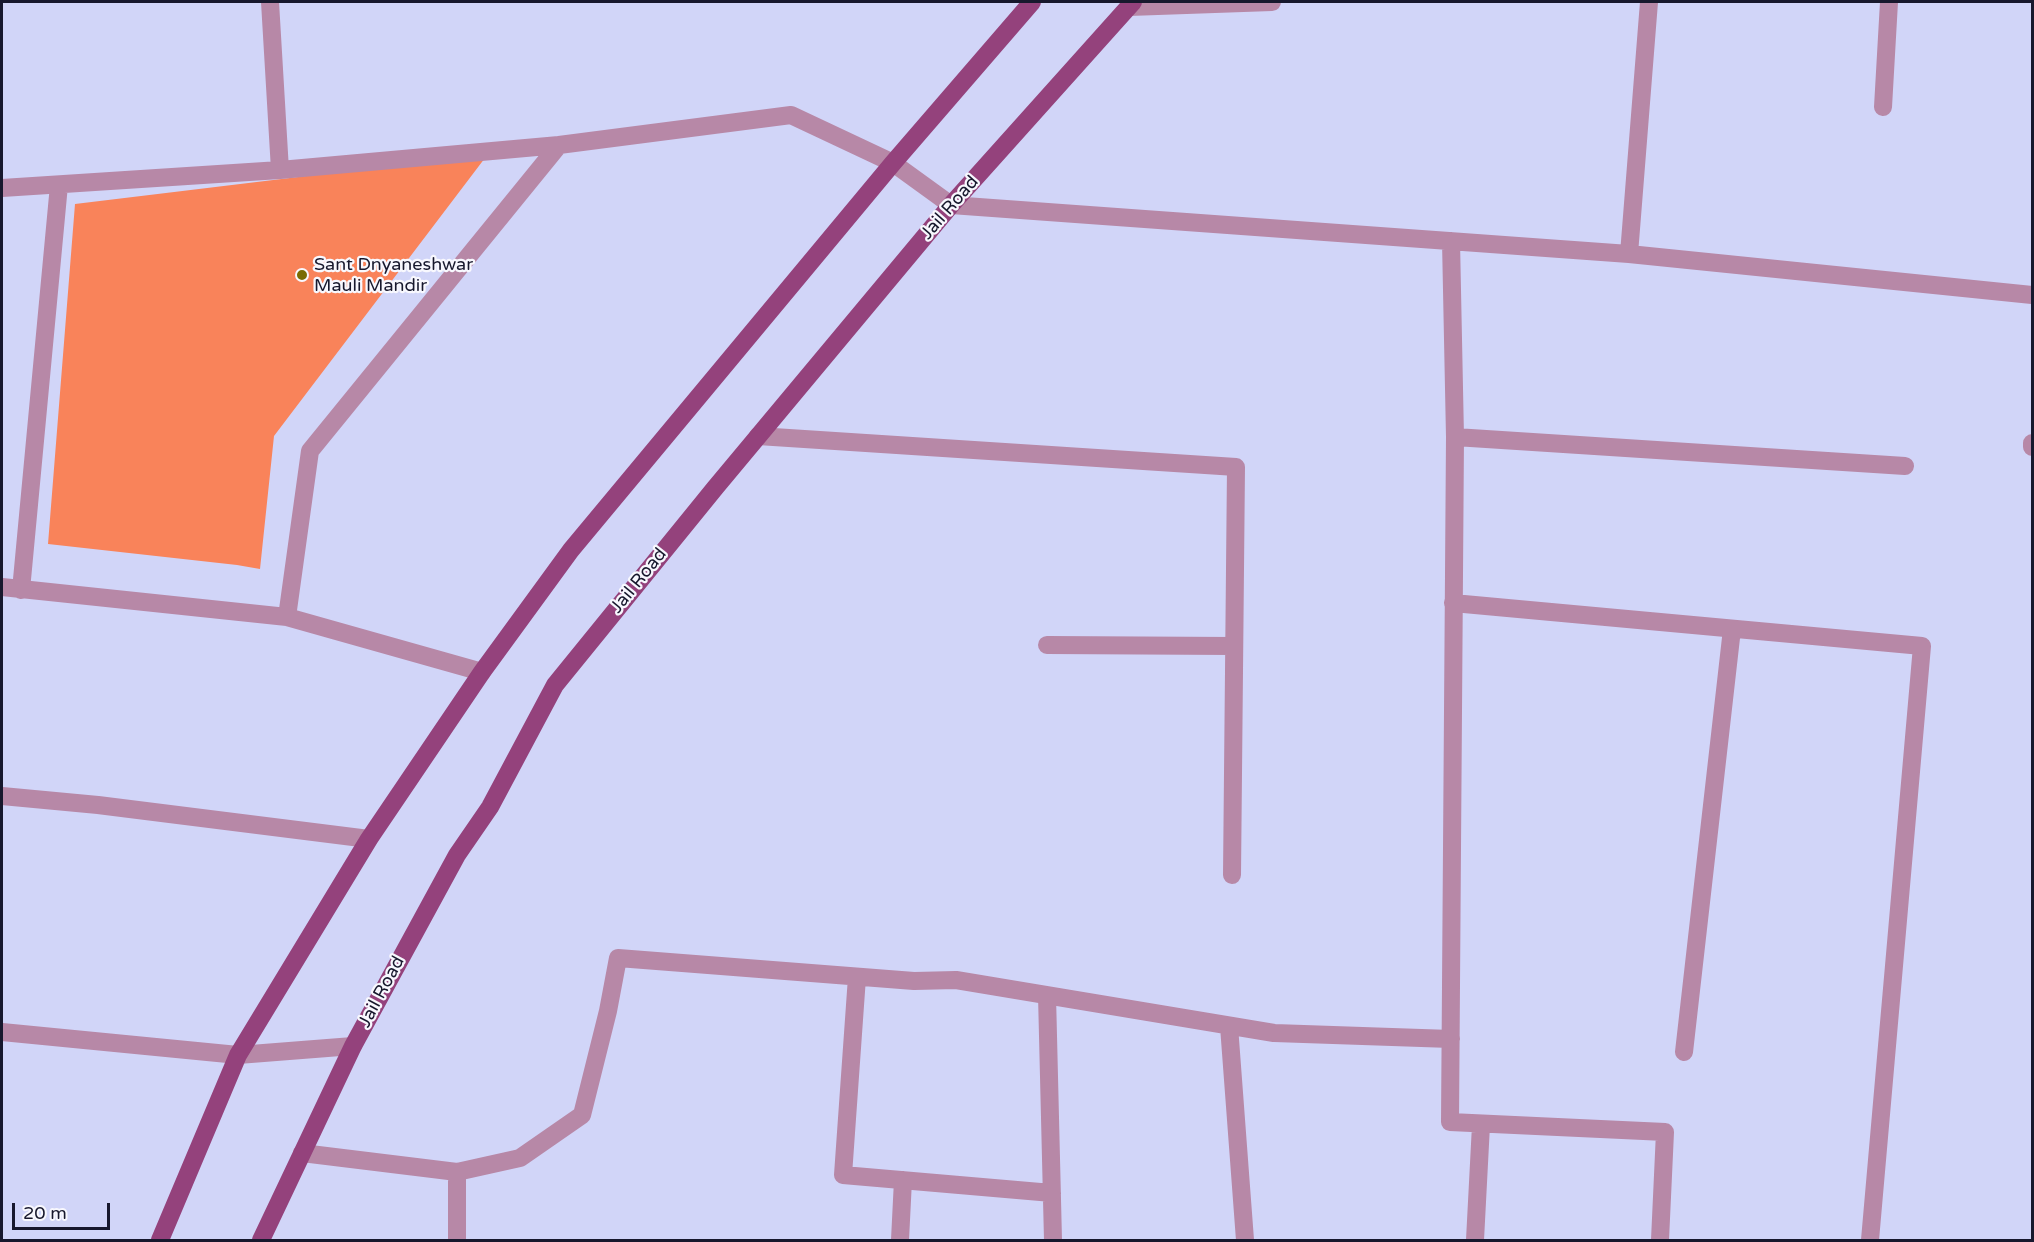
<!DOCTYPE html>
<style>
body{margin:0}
#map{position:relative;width:2034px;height:1242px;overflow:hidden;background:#d1d5f8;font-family:"Varela Round",sans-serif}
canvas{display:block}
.frame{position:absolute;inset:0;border:3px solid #17182d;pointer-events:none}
.scale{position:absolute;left:12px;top:1203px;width:98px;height:27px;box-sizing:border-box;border:3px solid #17182d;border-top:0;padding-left:8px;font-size:18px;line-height:21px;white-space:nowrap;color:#17182d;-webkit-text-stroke:4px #f8f8fe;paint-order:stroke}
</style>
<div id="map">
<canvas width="2034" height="1242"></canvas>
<div class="frame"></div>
<div class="scale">20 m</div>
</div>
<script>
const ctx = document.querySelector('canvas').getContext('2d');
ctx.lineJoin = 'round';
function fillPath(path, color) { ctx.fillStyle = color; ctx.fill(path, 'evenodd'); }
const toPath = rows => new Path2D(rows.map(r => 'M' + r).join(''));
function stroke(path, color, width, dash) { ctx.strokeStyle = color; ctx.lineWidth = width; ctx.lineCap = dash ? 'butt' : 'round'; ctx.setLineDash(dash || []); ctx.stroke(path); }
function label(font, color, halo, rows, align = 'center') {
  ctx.font = font + ' "Varela Round",sans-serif'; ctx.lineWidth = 4.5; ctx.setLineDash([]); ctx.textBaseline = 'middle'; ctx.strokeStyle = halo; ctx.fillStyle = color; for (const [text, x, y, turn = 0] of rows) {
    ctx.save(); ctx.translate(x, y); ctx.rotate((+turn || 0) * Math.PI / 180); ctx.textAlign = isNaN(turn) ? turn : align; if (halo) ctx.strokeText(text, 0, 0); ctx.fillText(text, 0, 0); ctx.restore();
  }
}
fillPath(toPath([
 [488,154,274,436,260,569,237,565,48,544,75,204]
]), '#f9835a');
stroke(toPath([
 [270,2,280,170],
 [1129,7,1272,2],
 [1883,107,1889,2],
 [2,188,280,170,559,145],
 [1451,241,1455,437,1450,1122,1665,1132,1660,1240],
 [1629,254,1649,2],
 [758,436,1236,467,1232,875],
 [1455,437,1905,466],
 [2032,447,2032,443],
 [2,587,287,617,482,672],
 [21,590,59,185],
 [1453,603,1922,646,1870,1240],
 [287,617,310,451,559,145,791,115,893,163,951,205,1629,254,2032,295],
 [1047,645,1234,646],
 [2,796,98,805,369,839],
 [857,977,843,1175,1052,1193],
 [1047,995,1053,1240],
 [1229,1026,1245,1240],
 [2,1032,238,1055,353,1046],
 [1684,1052,1732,629],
 [302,1153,457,1172,520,1158,582,1115,608,1011,618,958,914,981,956,980,1274,1033,1451,1039],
 [457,1172,457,1240],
 [900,1240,903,1180],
 [1475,1240,1481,1125]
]), '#b788a7', 18);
stroke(toPath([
 [160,1240,238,1055,369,839,482,672,571,550,893,163,1032,2],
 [261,1240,353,1046,457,855,490,807,555,685,715,488,951,205,1133,2]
]), '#94427c', 18);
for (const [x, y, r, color] of [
 [302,275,6,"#7a6b03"]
]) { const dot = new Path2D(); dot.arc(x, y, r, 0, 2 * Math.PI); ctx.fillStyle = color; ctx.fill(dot); stroke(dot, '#f8f8fe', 2); }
label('18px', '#17182d', '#f8f8fe', [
 ["Jail Road",950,208,-49],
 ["Jail Road",639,581,-51],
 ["Jail Road",382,992,-62]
]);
label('18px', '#17182d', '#f8f8fe', [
 ["Sant Dnyaneshwar",314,265],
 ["Mauli Mandir",314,286]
], 'left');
</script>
